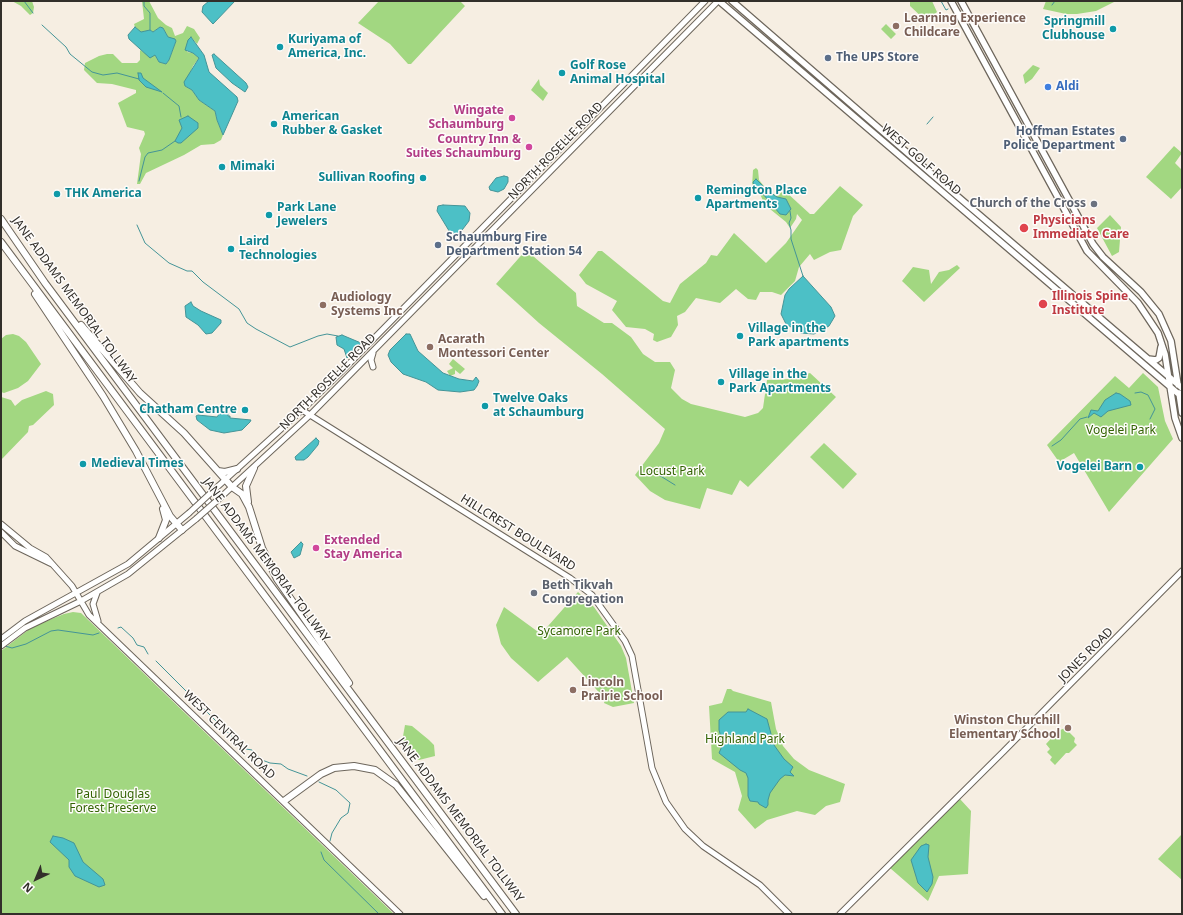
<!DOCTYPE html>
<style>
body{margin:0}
#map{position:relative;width:1183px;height:915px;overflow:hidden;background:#f6eee2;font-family:"Noto Sans",sans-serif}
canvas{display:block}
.frame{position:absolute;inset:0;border:2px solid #322f2a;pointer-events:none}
.north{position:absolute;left:16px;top:859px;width:40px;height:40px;-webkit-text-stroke:3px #fefcfa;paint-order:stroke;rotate:224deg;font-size:11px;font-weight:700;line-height:16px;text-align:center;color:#322f2a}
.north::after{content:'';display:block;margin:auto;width:14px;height:18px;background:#322f2a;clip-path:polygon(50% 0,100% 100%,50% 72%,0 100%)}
</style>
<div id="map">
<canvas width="1183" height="915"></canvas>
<div class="frame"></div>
<div class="north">N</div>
</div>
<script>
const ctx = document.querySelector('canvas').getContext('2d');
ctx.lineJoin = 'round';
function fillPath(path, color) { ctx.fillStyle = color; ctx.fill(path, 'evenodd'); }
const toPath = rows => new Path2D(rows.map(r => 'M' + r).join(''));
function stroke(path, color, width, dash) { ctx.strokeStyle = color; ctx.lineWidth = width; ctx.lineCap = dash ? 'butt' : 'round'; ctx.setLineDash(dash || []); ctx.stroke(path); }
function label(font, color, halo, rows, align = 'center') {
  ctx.font = font + ' "Noto Sans",sans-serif'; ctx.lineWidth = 3; ctx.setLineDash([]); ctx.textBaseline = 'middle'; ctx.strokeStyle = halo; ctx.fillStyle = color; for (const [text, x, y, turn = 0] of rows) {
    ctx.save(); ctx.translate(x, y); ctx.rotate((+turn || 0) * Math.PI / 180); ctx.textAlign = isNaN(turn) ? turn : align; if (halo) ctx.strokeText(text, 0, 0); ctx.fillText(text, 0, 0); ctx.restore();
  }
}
fillPath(toPath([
 [12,1,32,1,34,7,33,13,30,15,21,6],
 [142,1,149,1,158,18,166,25,172,28,175,36,183,33,187,26,194,29,200,38,197,44,191,37,187,52,193,53,199,58,193,66,185,86,192,90,199,100,215,111,217,120,223,135,221,140,214,144,201,145,184,155,146,173,140,184,137,184,141,154,139,148,145,134,144,131,127,127,118,103,136,93,136,90,112,84,97,83,84,70,85,63,99,56,107,54,113,54,122,63,137,63,140,60,140,50,145,53,155,55,159,62,166,64,169,60,176,41,168,37,163,28,160,27,153,32,150,30,141,33,135,27,134,24,144,19],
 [379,1,460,1,465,6,411,64,408,64,390,44,358,23],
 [910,1,932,1,937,12,927,21,925,20,910,6],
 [1046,1,1116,1,1096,11,1077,14,1066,14,1043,9],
 [886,24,896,34,891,39,881,29],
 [1033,65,1040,68,1032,79,1025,84,1023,75],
 [539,79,540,85,548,93,543,101,531,90],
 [1174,146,1182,153,1175,163,1182,170,1182,187,1171,199,1146,177],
 [756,168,758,170,759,180,768,191,777,196,782,192,786,192,810,214,814,214,840,186,863,205,853,216,841,250,830,252,814,260,810,254,799,267,795,281,781,295,772,292,760,292,756,300,748,299,736,289,720,303,696,298,685,312,677,316,678,325,671,337,657,342,653,340,654,334,645,329,626,327,612,310,617,301,586,284,579,275,598,251,602,251,663,301,670,303,680,284,706,263,711,255,717,256,734,233,766,263,786,243,802,220,797,214,796,219,790,228,786,222,765,205,760,194,752,187,753,170],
 [1110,215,1121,227,1119,252,1112,256,1097,228],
 [526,250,576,293,577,306,604,323,612,323,631,337,643,354,655,362,670,362,675,370,671,388,682,399,691,404,745,417,758,413,763,408,767,380,790,379,810,373,836,397,748,487,740,480,732,495,707,488,700,509,665,500,650,491,635,475,659,443,665,429,602,374,539,323,496,284],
 [957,265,960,268,924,302,902,281,913,267,929,270,931,284,939,272,949,270],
 [13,334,19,336,26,342,41,364,28,381,18,388,4,393,1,392,1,339,6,335],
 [453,359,465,369,460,374,455,370,455,374,450,376,447,371,453,368,449,364],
 [1143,373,1158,387,1165,421,1173,439,1109,512,1074,453,1059,462,1047,445,1115,376,1129,388],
 [46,391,53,394,54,405,33,425,29,426,28,432,1,460,1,397,11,400,15,406,22,400],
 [824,443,857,474,843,489,810,457],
 [578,592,594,607,621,646,626,658,634,703,613,707,604,703,605,699,567,657,538,682,511,658,501,644,496,625,504,607,541,634],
 [73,612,81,613,394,914,1,914,1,651,32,627,64,614],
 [727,689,731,689,733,691,771,702,776,729,783,746,794,759,809,770,845,784,840,802,826,806,815,815,797,811,767,820,755,829,738,810,742,796,735,772,712,759,709,706,722,703],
 [405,725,412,726,429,740,434,745,435,756,419,760,414,757,402,742],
 [1065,728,1075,738,1074,742,1077,745,1069,753,1066,753,1055,765,1050,760,1052,757,1047,752,1050,749,1046,744,1058,731],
 [960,799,971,811,968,874,939,876,928,901,890,868],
 [1182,834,1182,880,1158,859]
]), '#a2d781');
const water = toPath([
 [209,1,235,1,213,24,202,12,203,6,209,1],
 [135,27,141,32,150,30,153,32,160,27,163,28,168,37,175,39,176,41,169,60,166,64,159,62,155,55,150,58,129,39,128,35,135,27],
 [191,37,204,55,209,72,237,97,238,101,223,135,217,120,215,111,199,100,192,90,185,86,184,82,199,58,193,53,185,50,188,40,191,37],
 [214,54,246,83,248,87,245,92,232,83,216,68,212,55,214,54],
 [138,73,141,73,143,78,162,92,146,87,139,80,138,73],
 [188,116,198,123,198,128,181,143,178,143,175,141,182,128,179,120,188,116],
 [504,176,508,177,508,182,504,189,498,192,490,190,489,187,496,178,504,176],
 [756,179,768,191,777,197,786,199,791,209,786,215,780,214,757,187,754,186,753,182,756,179],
 [443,205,465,206,470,213,469,221,459,234,451,234,437,211,438,206,443,205],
 [803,276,831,307,835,316,829,326,814,334,801,333,786,324,781,314,785,295,789,289,803,276],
 [191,302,193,306,201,311,221,320,221,323,212,333,206,334,198,325,186,317,185,306,191,302],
 [406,334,410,334,418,351,443,373,459,379,473,381,476,377,479,381,477,386,474,390,460,392,438,390,426,382,403,374,391,362,388,355,390,350,406,334],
 [342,335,361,343,347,358,344,349,337,345,336,337,342,335],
 [1116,393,1120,394,1130,401,1131,405,1108,411,1101,417,1094,413,1088,418,1091,410,1098,411,1105,400,1116,393],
 [223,409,228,413,228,416,230,416,230,418,251,420,250,422,242,430,224,433,210,430,197,420,196,416,198,415,217,417,223,409],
 [316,438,319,441,318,445,308,457,304,460,296,460,295,457,316,438],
 [301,542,303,544,300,555,294,558,291,552,301,542],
 [748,709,767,719,774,745,784,759,793,767,790,772,794,776,785,775,780,779,770,793,768,800,768,805,766,808,759,804,758,802,750,801,748,796,748,778,746,773,740,770,719,753,723,744,719,730,719,720,728,712,746,712,748,709],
 [53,836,63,838,74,843,83,862,103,879,105,885,99,887,75,876,69,867,69,860,50,842,53,836],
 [926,844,929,845,928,857,933,877,932,884,927,892,918,883,911,860,921,846,926,844]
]);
fillPath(water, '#4cc0c6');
stroke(water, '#449497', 1);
stroke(toPath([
 [24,1,33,13],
 [144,1,144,6,150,13,150,30],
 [941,1,946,10,948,9],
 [1052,5,1055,1],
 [42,25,66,47,70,54,92,72,103,75,117,73,139,79],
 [163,93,179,106,181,117],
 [927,124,933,117],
 [139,181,145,157,148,153,162,150,175,141],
 [790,211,791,218,789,223,791,230,791,239,803,276],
 [137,225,145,243,169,263,187,271,192,271,203,282,239,309,247,323,256,329,290,347,318,336,327,334,338,336],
 [1135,393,1141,392,1148,395,1155,409,1150,419],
 [1052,446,1061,440,1080,419,1087,417],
 [649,472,654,472,675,485],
 [118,628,121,627,133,638,137,645,144,647,148,654],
 [5,646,12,648,26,644,51,631,58,630,93,635,99,633],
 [156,661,218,723],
 [226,731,246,749,252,750,262,760,270,763,281,764,288,769,307,776],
 [319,782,336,790,350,803,348,813,341,818,332,833,330,841],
 [321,852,324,860,379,914]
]), '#449497', 1);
const secondary = toPath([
 [373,353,371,360,373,367],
 [302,410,570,578,592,595,625,641,632,656,652,768,666,802,685,829,703,846,760,885,789,914],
 [215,489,302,410,342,371,705,1],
 [221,497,310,415,718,1],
 [1,524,30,548,46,557,72,586,89,615,400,914],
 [1,532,15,546,52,564],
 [97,593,93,604,98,621],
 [1,639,25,621,128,564,189,513],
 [1,646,25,628,81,601,128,574,196,519],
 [1003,752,1182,571],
 [840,914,1002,753]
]);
const primary = toPath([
 [719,1,1182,397],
 [732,1,956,195,1182,388],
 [951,1,1087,251,1138,303,1158,333,1165,354,1175,418,1182,438],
 [961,1,1093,244,1103,257,1141,292,1159,314,1171,341,1178,385],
 [1148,359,1156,360,1159,358,1161,347],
 [1179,393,1182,413]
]);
const highway = toPath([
 [1,219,45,283,516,914],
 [1,242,502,914],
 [35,294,103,396,136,451,170,516,182,530],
 [81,325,140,393,184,433,232,487,242,494,249,507,262,548,277,579,349,683],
 [218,471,225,472,237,469],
 [248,502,246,486,254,468],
 [159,538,166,520,163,509],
 [284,801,321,774,334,768,354,766,375,770,396,785,484,896]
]);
stroke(secondary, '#6d665c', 7);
stroke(primary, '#6d665c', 8);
stroke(highway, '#6d665c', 8);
stroke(secondary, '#fff', 5);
stroke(primary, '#fff', 5.5);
stroke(highway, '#fff', 6);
const secondaryBridge = toPath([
 [189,513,215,489],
 [196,519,221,497]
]);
stroke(secondaryBridge, '#6d665c', 7, []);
stroke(secondaryBridge, '#fff', 5);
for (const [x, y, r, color] of [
 [896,26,4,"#8d6e63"],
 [1113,29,4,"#0f9aa8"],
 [280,47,4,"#0f9aa8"],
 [828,58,4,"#5c6f8a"],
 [562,73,4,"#0f9aa8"],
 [1048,87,4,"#3f7fe0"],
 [512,118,4,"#d1479c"],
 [274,124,4,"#0f9aa8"],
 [1123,139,4,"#5c6f8a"],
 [529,147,4,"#d1479c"],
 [222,167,4,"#0f9aa8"],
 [423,178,4,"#0f9aa8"],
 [57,194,4,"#0f9aa8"],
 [698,198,4,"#0f9aa8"],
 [1094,204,4,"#6b7280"],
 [269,215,4,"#0f9aa8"],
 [1024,228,5,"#e0444e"],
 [438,245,4,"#5c6f8a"],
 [231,249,4,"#0f9aa8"],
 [1043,304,5,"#e0444e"],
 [323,305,4,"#8d6e63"],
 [740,336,4,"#0f9aa8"],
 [430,347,4,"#8d6e63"],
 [721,382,4,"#0f9aa8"],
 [485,406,4,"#0f9aa8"],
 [245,410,4,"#0f9aa8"],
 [83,464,4,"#0f9aa8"],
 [1140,467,4,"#0f9aa8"],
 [316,548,4,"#d1479c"],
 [534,593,4,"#6b7280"],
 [573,690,4,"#8d6e63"],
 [1068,728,4,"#8d6e63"]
]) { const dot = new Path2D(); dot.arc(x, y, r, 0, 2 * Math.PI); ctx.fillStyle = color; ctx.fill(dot); stroke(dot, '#fefcfa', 1.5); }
label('bold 12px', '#785e54', '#fefcfa', [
 ["Learning Experience",904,19],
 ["Childcare",904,33],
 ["Audiology",331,298],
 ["Systems Inc",331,312],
 ["Acarath",438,340],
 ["Montessori Center",438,354],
 ["Lincoln",581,683],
 ["Prairie School",581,697],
 ["Winston Churchill",1060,721,"right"],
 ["Elementary School",1060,735,"right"]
], 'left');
label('bold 12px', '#0d838f', '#fefcfa', [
 ["Springmill",1105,22,"right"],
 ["Clubhouse",1105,36,"right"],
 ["Kuriyama of",288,40],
 ["America, Inc.",288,54],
 ["Golf Rose",570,66],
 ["Animal Hospital",570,80],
 ["American",282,117],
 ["Rubber & Gasket",282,131],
 ["Mimaki",230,167],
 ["Sullivan Roofing",415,178,"right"],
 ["Remington Place",706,191],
 ["Apartments",706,205],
 ["THK America",65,194],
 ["Park Lane",277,208],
 ["Jewelers",277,222],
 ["Laird",239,242],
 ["Technologies",239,256],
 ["Village in the",748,329],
 ["Park apartments",748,343],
 ["Village in the",729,375],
 ["Park Apartments",729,389],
 ["Twelve Oaks",493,399],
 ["at Schaumburg",493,413],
 ["Chatham Centre",237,410,"right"],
 ["Medieval Times",91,464],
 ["Vogelei Barn",1132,467,"right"]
], 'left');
label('bold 12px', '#4e5e75', '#fefcfa', [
 ["The UPS Store",836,58],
 ["Hoffman Estates",1115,132,"right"],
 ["Police Department",1115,146,"right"],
 ["Schaumburg Fire",446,238],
 ["Department Station 54",446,252]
], 'left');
label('bold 12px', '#366cbe', '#fefcfa', [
 ["Aldi",1056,87]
], 'left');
label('bold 12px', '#b23c85', '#fefcfa', [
 ["Wingate",504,111],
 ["Schaumburg",504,125],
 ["Country Inn &",521,140],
 ["Suites Schaumburg",521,154],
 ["Extended",324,541,"left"],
 ["Stay America",324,555,"left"]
], 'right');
label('12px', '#322f2a', '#fefcfa', [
 ["NORTH ROSELLE ROAD",556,151,-46],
 ["WEST GOLF ROAD",921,160,41],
 ["JANE ADDAMS MEMORIAL TOLLWAY",74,300,54],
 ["NORTH ROSELLE ROAD",328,382,-45],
 ["HILLCREST BOULEVARD",518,533,32],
 ["JANE ADDAMS MEMORIAL TOLLWAY",266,560,53],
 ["JONES ROAD",1086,655,-45],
 ["WEST CENTRAL ROAD",229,735,44],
 ["JANE ADDAMS MEMORIAL TOLLWAY",460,820,53]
]);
label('bold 12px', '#5b616d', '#fefcfa', [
 ["Church of the Cross",1086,204],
 ["Beth Tikvah",542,586,"left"],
 ["Congregation",542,600,"left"]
], 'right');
label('bold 12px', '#be3a42', '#fefcfa', [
 ["Physicians",1033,221],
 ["Immediate Care",1033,235],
 ["Illinois Spine",1052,297],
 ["Institute",1052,311]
], 'left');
label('12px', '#346404', '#fefcfa', [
 ["Vogelei Park",1121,431],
 ["Locust Park",672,472],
 ["Sycamore Park",579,632],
 ["Highland Park",745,740],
 ["Paul Douglas",113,795],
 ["Forest Preserve",113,809]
]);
</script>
